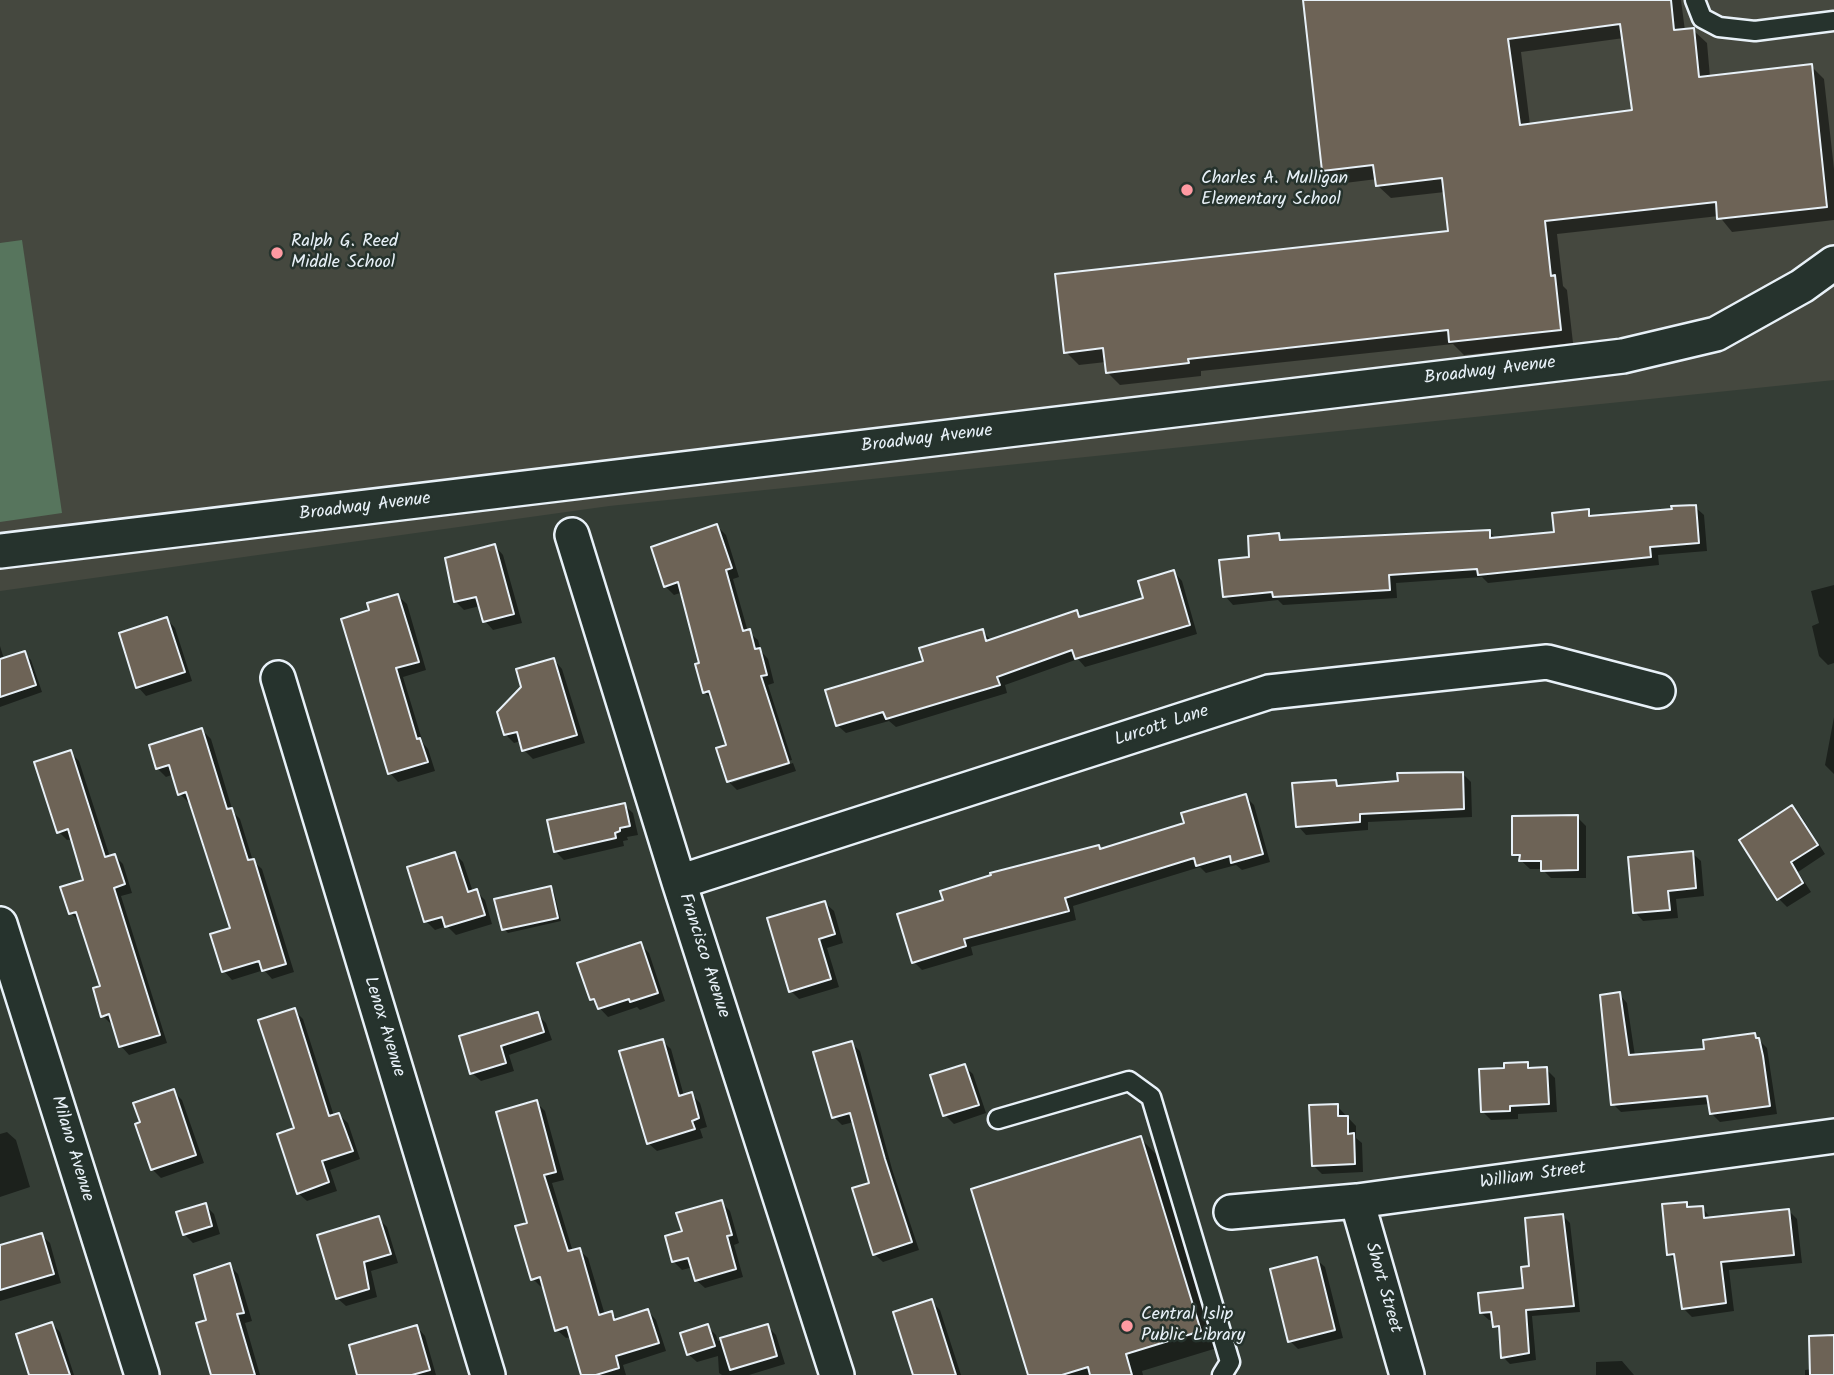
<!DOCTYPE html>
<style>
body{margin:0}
canvas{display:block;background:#343d35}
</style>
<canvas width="1834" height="1375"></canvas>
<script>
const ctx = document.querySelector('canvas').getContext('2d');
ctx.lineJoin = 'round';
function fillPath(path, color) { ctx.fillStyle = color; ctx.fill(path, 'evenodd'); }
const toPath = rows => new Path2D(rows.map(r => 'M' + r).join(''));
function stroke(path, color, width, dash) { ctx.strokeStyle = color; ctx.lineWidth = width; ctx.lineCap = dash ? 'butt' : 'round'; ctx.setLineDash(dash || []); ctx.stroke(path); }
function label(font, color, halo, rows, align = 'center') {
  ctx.font = font + ' Kalam,sans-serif'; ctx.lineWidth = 5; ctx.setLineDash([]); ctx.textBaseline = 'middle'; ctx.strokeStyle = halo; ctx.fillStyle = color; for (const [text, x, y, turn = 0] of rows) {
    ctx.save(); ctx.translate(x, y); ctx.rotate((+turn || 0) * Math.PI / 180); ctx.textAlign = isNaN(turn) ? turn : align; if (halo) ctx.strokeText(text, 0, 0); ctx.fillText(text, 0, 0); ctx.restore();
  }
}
fillPath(toPath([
 [0,0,1834,0,1834,380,609,506,0,591]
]), '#45483f');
fillPath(toPath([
 [22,240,62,513,0,522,0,243]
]), '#57755d');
fillPath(toPath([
 [1304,0,1681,0,1685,31,1693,30,1707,43,1710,77,1811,66,1824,79,1834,169,1834,220,1732,232,1719,216,1557,234,1563,286,1567,290,1573,343,1464,355,1453,344,1201,371,1201,376,1120,385,1107,372,1106,362,1079,365,1066,352,1450,233,1445,192,1391,198,1377,185,1377,179,1337,184,1323,170],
 [1624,38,1634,111,1530,125,1521,52],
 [1695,507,1704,515,1707,551,1658,555,1659,565,1488,583,1482,577,1396,583,1397,598,1283,605,1278,600,1233,605,1225,596,1251,558,1278,535,1285,542,1489,532,1497,539,1556,533,1588,511,1594,517],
 [717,526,726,535,739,577,733,579,748,632,758,640,761,651,768,659,774,683,768,685,792,760,731,779,731,783,793,763,796,771,737,790,728,781,728,746,713,700,704,692,701,664,683,592,674,595,665,586],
 [495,546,503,555,522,623,493,630,485,621,480,606,464,610,456,602],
 [1174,572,1182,581,1197,634,1085,667,1078,659,1005,685,1007,693,896,727,889,721,846,733,837,725,925,662,982,631,991,640,1076,612,1082,618,1145,600],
 [1834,585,1834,663,1828,665,1819,656,1812,626,1819,623,1811,591],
 [398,596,407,604,426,670,403,677,423,743,428,749,435,771,398,782,390,773,372,611],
 [167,619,175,628,192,681,146,696,138,687],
 [0,646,4,659,24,653,31,660,42,692,0,707],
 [554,660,562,669,585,743,533,759,524,750,521,741,514,743,506,735],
 [1834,717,1834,774,1825,765],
 [202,730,211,739,233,812,240,819,253,861,262,869,294,972,272,979,264,970,232,980,224,971,232,929,191,801,188,802,180,794,174,774,166,777,157,768],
 [70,752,79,761,110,857,115,856,123,864,132,893,121,896,167,1043,129,1055,121,1046,114,1024,111,1024,103,1016,102,987,80,922,71,913,63,888,85,881,72,839,67,840,59,832],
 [1463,774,1471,782,1472,817,1368,822,1368,830,1306,835,1298,826,1336,782,1341,787],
 [1245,796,1254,805,1270,862,1242,870,1236,865,1206,873,1200,867,1073,906,1076,920,971,947,973,955,922,970,914,962,1099,847,1102,850,1186,824],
 [624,805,633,813,638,835,627,837,628,840,623,841,624,846,564,860,555,851],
 [1792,808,1801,816,1825,854,1798,872,1811,892,1787,907,1779,899],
 [1577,817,1586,826,1586,878,1551,878,1542,869,1530,869,1514,854],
 [1692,853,1701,861,1704,896,1676,899,1678,918,1643,921,1635,912],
 [455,854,463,862,473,892,476,891,485,900,492,924,456,935,447,926,435,930,426,921],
 [551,888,554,892,561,921,508,933,504,929],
 [825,903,834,911,843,943,827,948,839,987,799,999,791,991],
 [640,944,649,953,665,1001,640,1010,637,1007,608,1017,591,999],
 [1619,994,1627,1003,1635,1056,1706,1050,1754,1035,1767,1048,1777,1114,1720,1122,1711,1113,1710,1104,1621,1112,1613,1104],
 [294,1010,303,1019,334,1116,339,1115,348,1123,360,1159,330,1170,337,1191,307,1201,298,1193],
 [537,1014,546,1023,552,1040,509,1055,514,1071,481,1081,472,1073,461,1037],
 [662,1041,671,1049,684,1096,691,1094,700,1103,707,1127,700,1129,703,1138,657,1151,648,1143],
 [851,1043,860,1051,892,1169,919,1250,883,1262,874,1254,871,1184,854,1122,842,1125,834,1117],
 [1527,1063,1533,1070,1546,1069,1555,1078,1557,1112,1518,1114,1518,1119,1491,1120,1483,1112,1506,1069],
 [964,1066,973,1074,986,1113,954,1124,945,1115],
 [173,1091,182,1100,204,1163,161,1178,152,1169],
 [536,1102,545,1111,564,1180,552,1183,573,1252,579,1250,588,1258,605,1315,611,1313,619,1320,648,1311,656,1320,666,1351,623,1365,626,1375,583,1375,570,1337,566,1338,557,1330,545,1286,541,1287,533,1279,529,1224],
 [1337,1106,1356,1126,1356,1138,1362,1143,1363,1172,1322,1174,1313,1165],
 [7,1132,16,1140,30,1187,0,1197,0,1134],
 [1140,1138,1158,1156,1217,1348,1142,1371,1143,1375,1030,1375],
 [721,1202,730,1211,739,1243,734,1245,743,1277,705,1288,696,1280,693,1267,682,1270,674,1262],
 [1686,1204,1691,1208,1702,1207,1711,1219,1789,1211,1797,1219,1802,1263,1729,1270,1734,1311,1692,1317,1683,1308,1677,1262,1669,1254],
 [205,1205,214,1214,220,1234,193,1243,184,1234],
 [1563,1216,1570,1223,1580,1312,1532,1316,1536,1360,1510,1364,1503,1357,1501,1332,1495,1326,1494,1319,1489,1320,1481,1313,1525,1289,1531,1268],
 [378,1218,387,1227,398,1263,371,1271,377,1297,346,1306,337,1298],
 [41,1235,50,1243,61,1283,0,1301,0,1247],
 [1316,1259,1325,1267,1343,1338,1298,1349,1290,1341],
 [229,1265,238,1274,252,1321,245,1323,260,1375,213,1375,209,1321],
 [931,1301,940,1310,961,1375,915,1375],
 [52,1324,60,1332,74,1375,31,1375],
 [707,1326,716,1335,718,1341,767,1326,776,1335,785,1364,749,1375,722,1375,719,1373,718,1356,697,1362,688,1354],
 [417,1327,425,1336,436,1375,359,1375],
 [1834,1337,1834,1375,1805,1375,1805,1370,1812,1369],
 [1622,1361,1634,1375,1596,1375,1596,1362]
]), '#0007');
const building = toPath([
 [1303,0,1671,0,1674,30,1694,28,1699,77,1812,64,1827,207,1717,219,1716,202,1545,221,1551,276,1555,275,1561,330,1449,342,1448,330,1188,359,1189,363,1106,373,1103,348,1064,353,1055,274,1448,231,1442,178,1376,186,1373,165,1322,171,1303,0],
 [1620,24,1632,110,1520,125,1508,39,1620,24],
 [1696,505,1699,543,1650,547,1651,557,1478,575,1477,569,1389,575,1390,590,1273,597,1272,592,1223,597,1219,560,1249,557,1248,536,1279,533,1280,540,1490,530,1490,538,1554,532,1552,513,1589,509,1589,516,1672,509,1671,506,1696,505],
 [717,524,732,568,726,570,743,631,750,629,755,649,760,648,767,675,761,676,789,763,727,782,716,748,726,745,709,691,703,693,695,664,699,663,678,582,664,587,651,547,717,524],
 [495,544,514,614,483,622,476,597,454,602,445,558,495,544],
 [1174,570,1190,625,1075,659,1072,650,997,677,1000,685,886,719,883,712,836,726,825,690,923,661,919,648,983,629,986,641,1077,610,1079,617,1143,598,1138,581,1174,570],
 [398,594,419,662,396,668,417,739,420,738,428,762,388,774,341,619,369,610,367,603,398,594],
 [167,617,185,672,136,688,119,633,167,617],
 [25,651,36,685,0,697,0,659,25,651],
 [554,658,577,735,522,751,517,732,504,735,497,712,521,687,516,669,554,658],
 [202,728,227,809,232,808,248,860,254,859,286,964,262,971,259,961,222,972,210,934,230,928,186,792,178,795,169,765,156,769,149,745,202,728],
 [71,750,105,857,115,854,125,884,114,888,160,1035,119,1047,109,1014,101,1017,93,988,100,986,76,912,69,914,60,887,83,880,68,829,57,833,34,762,71,750],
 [1463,772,1464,809,1360,814,1360,822,1296,827,1292,783,1336,780,1337,786,1398,781,1397,773,1463,772],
 [1246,794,1263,854,1231,863,1230,856,1196,866,1194,858,1065,898,1069,911,964,939,966,946,912,963,897,914,943,900,940,891,991,875,990,873,1099,845,1100,849,1184,823,1181,813,1246,794],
 [625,803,630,826,620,828,620,831,615,833,616,838,554,852,547,820,625,803],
 [1792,805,1818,845,1791,862,1803,883,1777,900,1739,840,1792,805],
 [1578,815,1578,870,1541,871,1541,861,1519,861,1520,855,1512,855,1512,816,1578,815],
 [1693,851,1696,888,1668,891,1670,910,1633,913,1628,857,1693,851],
 [455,852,468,892,477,889,485,915,445,927,442,917,424,922,407,867,455,852],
 [551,886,558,918,502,930,494,899,551,886],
 [825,901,835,934,819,939,831,979,789,992,767,918,825,901],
 [641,942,658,993,630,1002,629,999,598,1009,594,999,590,1000,577,963,641,942],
 [1620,992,1629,1055,1704,1049,1703,1040,1755,1033,1756,1038,1759,1038,1763,1056,1770,1106,1710,1114,1707,1096,1611,1105,1600,995,1620,992],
 [295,1008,329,1116,339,1113,353,1151,322,1161,329,1182,297,1194,277,1134,294,1128,258,1020,295,1008],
 [538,1012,544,1032,501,1046,506,1063,470,1074,459,1036,538,1012],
 [663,1039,679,1096,692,1092,699,1118,692,1121,695,1129,647,1144,619,1051,663,1039],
 [852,1041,885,1159,912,1242,873,1255,852,1188,869,1183,850,1113,832,1118,813,1052,852,1041],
 [1528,1062,1528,1068,1547,1067,1549,1104,1510,1106,1510,1111,1481,1112,1479,1069,1504,1068,1504,1063,1528,1062],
 [965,1064,979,1105,943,1116,930,1075,965,1064],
 [174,1089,196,1155,151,1170,135,1124,140,1122,133,1103,174,1089],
 [537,1100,556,1172,544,1175,568,1251,580,1248,599,1315,612,1311,614,1320,648,1309,659,1343,616,1356,619,1368,596,1375,581,1375,567,1327,555,1331,540,1277,531,1280,515,1226,527,1223,496,1112,537,1100],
 [1338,1104,1338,1116,1348,1116,1348,1134,1354,1133,1355,1164,1312,1166,1309,1105,1338,1104],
 [1141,1136,1201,1331,1126,1354,1132,1375,1090,1375,1088,1367,1062,1375,1028,1375,971,1189,1141,1136],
 [722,1200,732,1235,727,1236,736,1269,695,1281,688,1258,672,1262,665,1236,682,1231,676,1213,722,1200],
 [1687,1202,1687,1207,1703,1206,1704,1218,1789,1209,1794,1255,1721,1262,1726,1303,1682,1309,1674,1254,1667,1255,1662,1204,1687,1202],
 [206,1203,212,1226,183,1235,176,1212,206,1203],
 [1563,1214,1574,1306,1526,1310,1529,1353,1501,1358,1499,1326,1493,1327,1491,1312,1480,1313,1478,1293,1523,1288,1521,1267,1529,1266,1525,1218,1563,1214],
 [379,1216,391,1254,364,1262,369,1289,336,1299,317,1235,379,1216],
 [42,1233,54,1274,0,1290,0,1245,42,1233],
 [1317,1257,1335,1330,1288,1342,1270,1269,1317,1257],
 [230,1263,244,1313,237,1314,255,1375,211,1375,196,1323,206,1320,194,1275,230,1263],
 [932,1299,956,1375,913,1375,893,1312,932,1299],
 [52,1322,70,1375,29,1375,16,1334,52,1322],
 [708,1324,715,1346,687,1355,680,1333,708,1324],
 [768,1324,777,1356,730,1370,720,1338,768,1324],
 [417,1325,430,1370,412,1375,357,1375,349,1345,417,1325],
 [1834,1335,1834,1375,1810,1375,1809,1336,1834,1335]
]);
fillPath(building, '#6d6356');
stroke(building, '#e8f1f8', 2);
const lane = toPath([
 [1695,0,1702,18,1719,27,1755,31,1834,21],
 [998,1119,1129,1081,1151,1097,1230,1362,1222,1375]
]);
const street = toPath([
 [572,535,679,882,837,1375],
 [0,551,1623,356,1716,334,1802,286,1834,263],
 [278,678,488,1375],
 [679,882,1269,692,1547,662,1658,691],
 [0,924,142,1375],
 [1357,1201,1407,1375],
 [1231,1212,1357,1201,1834,1136]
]);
stroke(lane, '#e8f1f8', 23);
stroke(street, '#e8f1f8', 38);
stroke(lane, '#26332d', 18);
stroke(street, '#26332d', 33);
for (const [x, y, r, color] of [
 [1187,190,7,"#ff9aa2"],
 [277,253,7,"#ff9aa2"],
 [1127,1326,7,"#ff9aa2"]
]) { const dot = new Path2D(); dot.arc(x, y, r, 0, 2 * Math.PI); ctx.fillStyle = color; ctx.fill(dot); stroke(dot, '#26332d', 2.5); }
label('18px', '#e8f1f8', '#26332d', [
 ["Charles A. Mulligan",1201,180],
 ["Elementary School",1201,201],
 ["Ralph G. Reed",291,243],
 ["Middle School",291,264],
 ["Central Islip",1141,1316],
 ["Public Library",1141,1337]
], 'left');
label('18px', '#e8f1f8', '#26332d', [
 ["Broadway Avenue",1490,372,-7],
 ["Broadway Avenue",927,440,-7],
 ["Broadway Avenue",365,508,-7],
 ["Lurcott Lane",1162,727,-18],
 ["Francisco Avenue",703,956,72],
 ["Lenox Avenue",383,1027,73],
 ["Milano Avenue",71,1149,73],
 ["William Street",1533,1177,-8],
 ["Short Street",1382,1288,74]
]);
</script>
